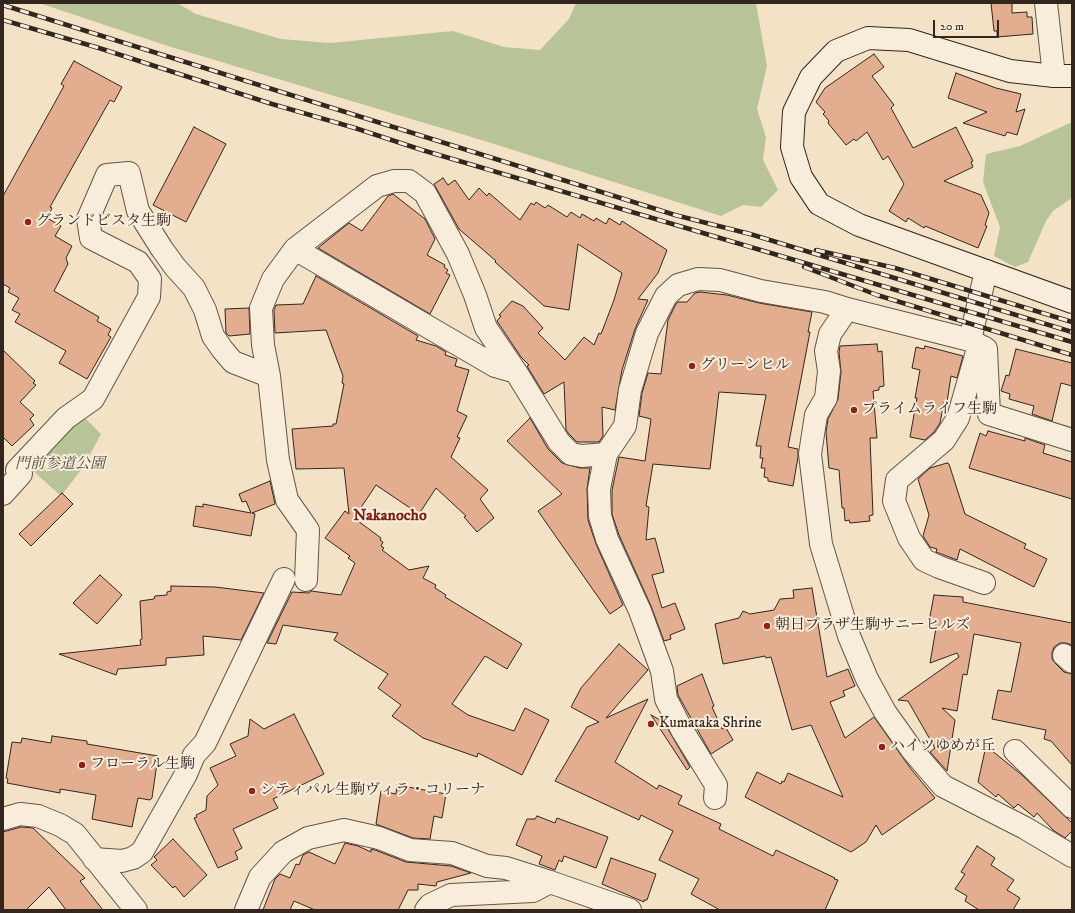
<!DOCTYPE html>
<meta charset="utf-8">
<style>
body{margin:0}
#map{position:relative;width:1075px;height:913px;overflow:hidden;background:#f4e2c7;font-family:"IM FELL DW Pica",serif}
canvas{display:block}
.frame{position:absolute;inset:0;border:4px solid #32261f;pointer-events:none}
.scale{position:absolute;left:933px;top:20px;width:66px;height:18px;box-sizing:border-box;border:2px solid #32261f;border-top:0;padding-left:5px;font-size:12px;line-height:14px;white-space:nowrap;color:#32261f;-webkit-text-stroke:3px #f8ecdb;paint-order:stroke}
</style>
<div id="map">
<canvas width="1075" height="913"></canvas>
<div class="frame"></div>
<div class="scale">20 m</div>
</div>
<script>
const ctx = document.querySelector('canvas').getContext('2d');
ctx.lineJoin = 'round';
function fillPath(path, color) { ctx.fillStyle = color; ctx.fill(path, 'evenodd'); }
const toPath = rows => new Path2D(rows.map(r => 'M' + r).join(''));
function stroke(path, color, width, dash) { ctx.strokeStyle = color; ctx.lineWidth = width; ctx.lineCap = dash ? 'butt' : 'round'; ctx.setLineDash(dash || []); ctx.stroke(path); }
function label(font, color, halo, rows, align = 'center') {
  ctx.font = font + ' "IM FELL DW Pica","Noto Serif JP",serif'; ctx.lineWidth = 4; ctx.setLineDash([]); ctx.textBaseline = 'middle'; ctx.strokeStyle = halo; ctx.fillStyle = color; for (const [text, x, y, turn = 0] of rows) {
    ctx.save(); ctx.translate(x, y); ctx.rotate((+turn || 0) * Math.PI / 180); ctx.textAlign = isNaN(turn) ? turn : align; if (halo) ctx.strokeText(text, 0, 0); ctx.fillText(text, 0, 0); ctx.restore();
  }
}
fillPath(toPath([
 [39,3,177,3,196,14,281,39,330,43,453,31,504,47,540,50,569,19,576,3,756,3,767,66,757,109,766,137,763,160,778,190,761,207,743,205,721,216,488,142,168,46],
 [1072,122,1072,198,1053,211,1046,221,1028,262,1015,267,994,256,1000,227,983,182,986,154,1020,146],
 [83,416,101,434,84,466,61,496,30,468]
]), '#b8c498');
const building = toPath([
 [991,3,1012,3,1012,13,1027,12,1027,17,1032,17,1033,34,997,37,997,31,994,31,991,3],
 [874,54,884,67,872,76,894,105,891,108,913,148,956,127,973,161,971,162,973,167,944,181,981,195,989,213,985,225,987,226,978,248,925,226,924,228,908,218,906,222,889,211,904,184,888,156,883,160,867,132,856,141,854,139,846,145,828,123,829,121,823,114,825,112,816,102,825,88,874,54],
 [74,61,122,87,114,102,110,100,50,207,52,208,47,218,61,226,55,236,72,246,66,258,68,264,54,291,99,317,97,321,111,329,108,335,111,337,87,379,59,363,66,351,15,322,20,314,12,310,19,298,8,292,10,288,3,284,3,196,64,86,61,84,74,61],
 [956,73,996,88,1021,94,1016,112,1025,109,1017,135,1007,132,1005,136,963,123,987,112,948,98,956,73],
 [194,127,226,144,186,222,153,205,194,127],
 [443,178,448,185,455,180,469,200,479,188,487,196,489,193,520,220,531,203,534,205,536,202,545,208,548,205,567,217,571,212,580,218,582,214,594,221,596,218,606,224,609,218,620,225,622,221,667,250,658,273,638,299,648,300,635,329,622,370,615,410,602,407,603,436,599,442,577,442,569,434,566,430,564,382,544,394,527,366,529,365,521,357,497,321,501,316,499,315,512,301,523,306,543,328,538,333,565,360,584,337,594,345,599,333,601,334,614,300,622,273,578,244,569,310,544,306,495,262,496,261,459,229,434,184,443,178],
 [393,194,425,219,435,239,427,255,445,265,444,267,448,270,446,273,450,275,430,314,318,248,349,223,362,231,388,196,393,194],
 [316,276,418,336,416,340,436,346,446,352,445,355,457,359,455,366,469,370,457,411,467,416,457,437,460,438,451,457,488,490,480,499,494,518,477,532,464,517,466,516,436,488,419,514,376,485,354,518,381,538,380,540,383,542,381,546,384,548,382,550,409,570,429,566,423,578,436,585,435,588,446,595,445,597,522,644,507,669,485,656,452,704,468,715,514,731,525,708,549,720,522,775,478,753,477,757,423,738,392,716,401,705,378,688,388,674,334,640,338,633,283,625,276,644,267,643,292,592,309,593,311,591,341,595,355,563,348,558,350,556,325,538,345,511,349,514,344,468,296,469,292,429,333,426,333,424,336,424,344,384,342,383,343,376,326,330,275,333,274,310,276,305,303,304,316,276],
 [700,292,727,295,759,303,812,312,808,332,810,332,788,447,798,449,798,457,793,486,768,481,768,478,764,477,765,468,761,468,763,458,760,458,761,446,756,446,766,395,719,392,710,469,653,464,646,506,649,507,646,540,655,538,664,572,652,575,662,608,675,603,685,629,670,635,671,639,664,641,651,606,619,535,612,514,612,490,619,457,645,461,651,419,639,416,642,393,648,373,661,374,668,320,676,304,678,302,687,302,695,293,700,292],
 [249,308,250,334,229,336,226,333,225,309,249,308],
 [877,344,878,352,882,351,884,386,879,387,879,390,873,391,877,438,870,438,873,515,869,516,870,521,850,523,849,520,845,521,844,508,842,508,839,470,829,468,826,432,828,419,838,399,841,372,839,352,840,346,877,344],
 [925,346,963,356,957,378,951,376,947,402,944,402,940,423,934,432,925,440,910,437,917,398,915,398,920,370,912,368,916,347,924,349,925,346],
 [1016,349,1072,363,1072,386,1061,383,1052,421,1032,414,1034,406,1009,399,1010,394,1001,391,1006,375,1009,376,1016,349],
 [3,350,35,381,33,383,36,385,20,402,34,415,30,419,34,425,12,446,3,437,3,350],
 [530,418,548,449,562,463,580,468,590,468,587,489,588,520,596,544,623,605,610,614,538,511,562,494,507,441,530,418],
 [988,431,1025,441,1025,438,1045,445,1043,453,1072,462,1072,499,969,468,980,433,986,436,988,431],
 [947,463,949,464,965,514,1026,544,1024,548,1047,559,1034,587,960,549,957,560,944,555,936,552,937,549,930,547,923,536,929,515,918,479,930,468,947,463],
 [270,481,275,504,252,513,255,514,251,536,193,526,196,506,203,507,203,504,251,513,246,501,242,502,239,494,270,481],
 [62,493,73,504,31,546,19,534,62,493],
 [100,575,122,595,97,624,73,603,100,575],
 [171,586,215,587,264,593,241,640,203,636,204,655,166,658,166,665,118,669,116,675,59,654,141,645,140,640,142,639,140,601,154,599,155,596,167,595,167,592,171,591,171,586],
 [812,588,827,677,848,669,855,686,843,691,845,696,830,702,845,738,874,717,911,769,935,798,882,835,876,825,866,842,851,852,745,797,757,772,781,784,782,781,784,782,788,773,843,797,811,725,792,730,771,657,766,658,765,656,723,664,715,624,739,618,743,611,750,614,774,610,780,599,794,598,793,590,812,588],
 [934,595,963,597,963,602,1072,623,1072,645,1066,643,1060,643,1054,647,1052,653,1052,659,1056,664,1064,672,1072,674,1072,765,1051,741,1044,739,1046,730,992,719,998,690,1011,692,1021,643,974,634,967,675,963,674,957,711,942,708,955,720,947,771,930,752,935,748,908,701,898,700,959,657,957,653,930,663,936,628,928,627,934,595],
 [619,644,648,670,606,718,648,699,615,762,657,789,659,785,682,796,678,804,721,824,719,829,773,856,776,850,835,878,834,879,838,880,825,910,720,910,691,894,699,879,659,860,673,831,641,815,639,820,555,781,587,727,599,722,571,707,581,688,619,644],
 [702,674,714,706,712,707,722,729,726,728,733,740,711,754,678,695,677,686,702,674],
 [294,714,324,774,273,799,278,808,233,829,242,848,235,852,238,859,218,868,194,818,197,817,196,815,206,810,207,796,218,785,210,768,236,756,230,744,248,736,250,719,264,729,294,714],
 [651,715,664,722,690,767,687,770,651,715],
 [52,736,87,741,87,744,158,756,152,798,150,800,138,798,132,827,92,819,96,795,60,789,60,793,7,783,8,779,6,778,12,742,21,743,22,738,51,743,52,736],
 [986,746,1022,775,1072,823,1072,831,1065,838,1053,830,1037,813,1034,817,1018,804,1014,808,998,794,996,797,978,782,986,746],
 [397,785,446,794,442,818,434,816,430,839,413,838,376,824,381,791,396,794,397,785],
 [537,816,555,823,557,818,608,837,596,868,564,856,562,862,559,860,555,870,539,864,542,856,516,845,527,819,535,819,537,816],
 [21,827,33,828,85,878,80,881,103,910,66,910,49,887,26,910,3,910,3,832,21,827],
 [173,839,207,875,184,897,175,886,173,888,151,865,157,860,154,857,173,839],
 [345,843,358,846,371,852,371,849,375,850,406,862,451,866,471,873,437,882,436,886,418,884,418,890,408,890,398,910,315,910,294,901,290,910,263,910,275,879,280,874,290,878,296,864,299,865,303,855,309,852,335,864,345,843],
 [977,846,995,858,991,865,1014,880,1007,890,1020,898,1013,910,979,910,965,901,967,896,955,889,965,874,961,872,977,846],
 [611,858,656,874,647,900,644,900,644,902,602,884,611,858]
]);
fillPath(building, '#e3ae90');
stroke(building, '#32261f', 1);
const street = toPath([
 [1046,3,1054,76],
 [295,249,495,366,516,372],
 [847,309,830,334,826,351,829,371,826,398,816,415,810,454,821,544,849,636,867,679,885,712,912,750,943,786,1025,828,1072,856],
 [970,340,986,271],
 [983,347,986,349,989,414,1072,440],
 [606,454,599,489,600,516,607,539,640,611,662,671,666,699,682,730,716,785,715,798],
 [17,470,66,418,93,399,149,297,150,279,138,262,91,238,88,219,107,175,129,173,138,211,162,249,175,267,194,288,205,310,213,336,222,349,233,362,269,376],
 [3,494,21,474],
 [306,580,308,530,287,500,278,460,269,376,263,345,261,308,273,279,295,249,377,186,394,181,409,181,425,193,458,254,475,295,486,328,516,372,559,442,571,454,582,456,606,454,625,426,630,390,647,333,666,296,678,285,698,279,720,280,761,291,825,302,847,309,970,340,979,345,958,418,944,440,897,480,894,501,909,538,924,560,939,567,984,583],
 [1064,655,1072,662],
 [1015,751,1072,807],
 [3,819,20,814,38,816,60,825,75,834,136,910],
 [94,859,122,861,133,858,142,852,186,774,194,755,205,743,284,579],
 [246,910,260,877,283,852,308,838,344,830,379,838,410,850,452,853,487,866,506,868,550,882],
 [426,910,430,905,451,895,533,891,550,882,630,910]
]);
const secondary = toPath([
 [1072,76,1054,76,1010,71,909,40,868,38,836,51,811,77,794,112,792,147,801,177,819,204,859,225,1072,302]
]);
stroke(street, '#625549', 24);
stroke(secondary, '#32261f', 24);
stroke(street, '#f8ecdb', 22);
stroke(secondary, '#f8ecdb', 22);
const rail = toPath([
 [3,5,675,215,750,234,1072,332],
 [3,20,99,48,272,104,355,128,422,150,1072,342],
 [816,250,895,268,1072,322],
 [804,267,877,295,1072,355]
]);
stroke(rail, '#32261f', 4.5);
stroke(rail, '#f8ecdb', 3, [9]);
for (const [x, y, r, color] of [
 [28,222,4,"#8f2418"],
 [692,366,4,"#8f2418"],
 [854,410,4,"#8f2418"],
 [767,626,4,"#8f2418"],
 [651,724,4,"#8f2418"],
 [882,747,4,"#8f2418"],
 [82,765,4,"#8f2418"],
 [252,791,4,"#8f2418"]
]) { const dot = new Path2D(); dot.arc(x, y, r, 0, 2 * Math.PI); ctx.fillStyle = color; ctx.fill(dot); stroke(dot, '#f8ecdb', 1.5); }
label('15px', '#32261f', '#f8ecdb', [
 ["グランドビスタ生駒",36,222],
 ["グリーンヒル",700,366],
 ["プライムライフ生駒",862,410],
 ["朝日プラザ生駒サニーヒルズ",775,626],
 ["Kumataka Shrine",659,724],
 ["ハイツゆめが丘",890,747],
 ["フローラル生駒",90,765],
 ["シティパル生駒ヴィラ・コリーナ",260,791]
], 'left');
label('italic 15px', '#544e3d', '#f8ecdb', [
 ["門前参道公園",60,465]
]);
label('bold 16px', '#7a1f14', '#f8ecdb', [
 ["Nakanocho",390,517]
]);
</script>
